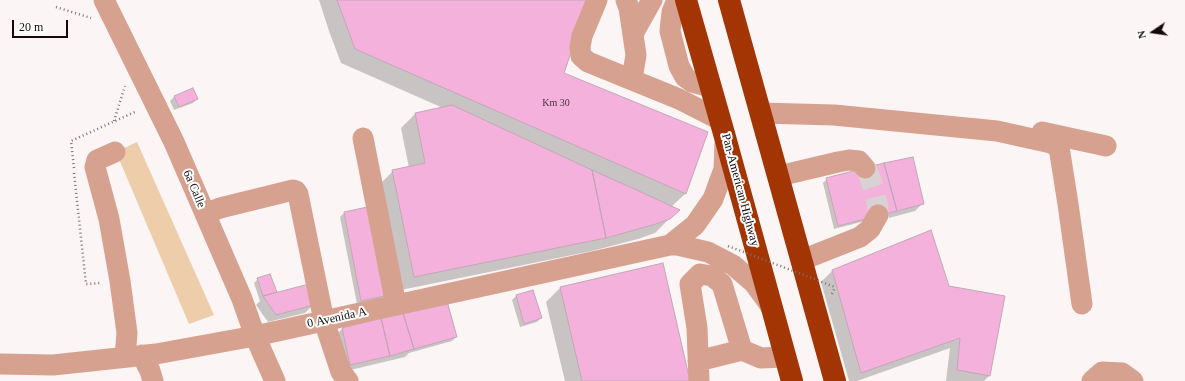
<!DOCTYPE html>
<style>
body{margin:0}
#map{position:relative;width:1185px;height:381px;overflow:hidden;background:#fbf5f5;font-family:"Times New Roman",serif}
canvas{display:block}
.north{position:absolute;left:1133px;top:12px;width:40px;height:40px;-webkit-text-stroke:3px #fff;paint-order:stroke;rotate:257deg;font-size:11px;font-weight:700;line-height:16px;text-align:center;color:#13090a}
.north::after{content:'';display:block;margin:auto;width:14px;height:18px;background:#13090a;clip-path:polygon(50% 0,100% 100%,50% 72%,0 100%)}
.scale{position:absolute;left:12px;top:20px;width:56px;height:18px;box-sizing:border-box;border:2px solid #13090a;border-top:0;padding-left:5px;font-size:12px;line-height:14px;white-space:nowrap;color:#13090a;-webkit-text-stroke:3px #fff;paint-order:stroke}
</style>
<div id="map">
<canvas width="1185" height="381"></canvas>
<div class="north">N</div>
<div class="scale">20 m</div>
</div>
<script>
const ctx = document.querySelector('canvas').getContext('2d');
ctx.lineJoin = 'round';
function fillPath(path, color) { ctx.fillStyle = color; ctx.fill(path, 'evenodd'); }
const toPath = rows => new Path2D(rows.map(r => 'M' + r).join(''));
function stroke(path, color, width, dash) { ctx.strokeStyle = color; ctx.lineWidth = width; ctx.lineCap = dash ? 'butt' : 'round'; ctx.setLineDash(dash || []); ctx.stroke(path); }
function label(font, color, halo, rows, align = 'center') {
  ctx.font = font + ' "Times New Roman",serif'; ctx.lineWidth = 4; ctx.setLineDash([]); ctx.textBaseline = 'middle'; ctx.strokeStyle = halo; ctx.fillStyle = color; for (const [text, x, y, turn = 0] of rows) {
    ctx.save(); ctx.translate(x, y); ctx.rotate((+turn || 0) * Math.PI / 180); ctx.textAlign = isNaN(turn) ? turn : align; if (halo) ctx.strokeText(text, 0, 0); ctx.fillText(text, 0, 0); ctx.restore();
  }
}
fillPath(toPath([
 [137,142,214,315,189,324,116,152]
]), '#eecdab');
fillPath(toPath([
 [319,0,587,0,562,74,706,132,685,194,671,207,678,210,655,233,638,239,592,251,401,290,379,185,393,171,409,168,401,128,415,114,443,108,341,63,329,31],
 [193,89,197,99,193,103,174,110,170,101,174,97],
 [827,179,923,203,915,211,889,218,888,215,834,229,823,183],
 [371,207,388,295,384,299,357,304,340,217,344,213],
 [930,231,948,287,989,376,984,381,946,381,950,348,857,381,849,381,821,282,832,271],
 [662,264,689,381,565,381,546,302,560,288],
 [258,279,276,292,272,295,313,305,305,313,268,322,256,305,260,301,254,283],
 [532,291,541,318,537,322,520,327,512,300,516,296],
 [342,329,456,337,452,341,409,353,405,357,342,372,334,337]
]), '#0003');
const building = toPath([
 [337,0,589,0,564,73,708,132,686,194,355,49,337,0],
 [193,88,198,99,179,107,174,96,193,88],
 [452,105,592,170,606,238,414,277,392,170,425,163,415,113,452,105],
 [913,157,924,204,897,211,884,163,913,157],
 [884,163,897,211,838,226,826,178,884,163],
 [592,170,630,187,680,210,670,219,653,225,606,238,592,170],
 [372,206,389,295,361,301,344,212,372,206],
 [931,230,949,286,1005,296,990,376,957,370,960,338,861,373,832,270,931,230],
 [663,263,690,381,582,381,560,287,663,263],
 [270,274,277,292,263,296,257,278,270,274],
 [309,284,314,305,276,315,263,296,309,284],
 [533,290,542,318,524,324,516,295,533,290],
 [447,301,457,337,414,349,403,313,447,301],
 [403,313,414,349,390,356,381,318,403,313],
 [381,318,390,356,350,365,342,328,381,318]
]);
fillPath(building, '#f4b1db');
stroke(building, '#c1a7b6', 1);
stroke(toPath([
 [865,168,868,172,874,190,878,207,878,215]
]), '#d8d2d2', 21, [21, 10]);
stroke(toPath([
 [56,7,91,18],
 [114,121,125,86],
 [74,168,71,141,137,111],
 [74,173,86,284,101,283],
 [832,294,835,287]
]), '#7b7374', 2.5, [1, 3]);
stroke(toPath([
 [104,0,174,142,242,299,255,336,275,381],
 [597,0,582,36,580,47,581,56,588,62,679,99,720,120],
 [626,0,629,8,636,55,632,79],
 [677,0,672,12,670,31,679,66,685,77,692,82,711,87],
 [633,34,652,0],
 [761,113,834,115,997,131,1051,143,1059,147,1068,204,1082,304],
 [1042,132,1106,146],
 [363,138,396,305],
 [115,152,97,160,95,167,109,219,120,281,127,333,125,357],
 [779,176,838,162,849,160,859,161,865,168],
 [205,214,220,208,293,190,296,191,298,194,324,321,341,372,348,381],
 [670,245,695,225,713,199,724,169,725,143],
 [802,260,860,237,870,229,878,215],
 [142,355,150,371,153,381],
 [698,361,742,350],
 [0,364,53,365,156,354,255,336,670,245,677,245,708,252,733,265,754,283,770,305],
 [699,381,697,328,690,284,700,274,712,276,722,284,742,350,761,358,785,357],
 [1092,381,1102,372,1122,373,1133,381]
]), '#d7a18f', 21);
stroke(toPath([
 [686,0,725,137,792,381],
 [729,0,835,381]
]), '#a33504', 22);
stroke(toPath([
 [728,246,835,287]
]), '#7b7374', 2.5, [1, 3]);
label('10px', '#4b333e', null, [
 ["Km 30",556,103]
]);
label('12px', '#13090a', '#fff', [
 ["6a Calle",194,189,67],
 ["Pan-American Highway",740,190,75],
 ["0 Avenida A",337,318,-12]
]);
</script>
